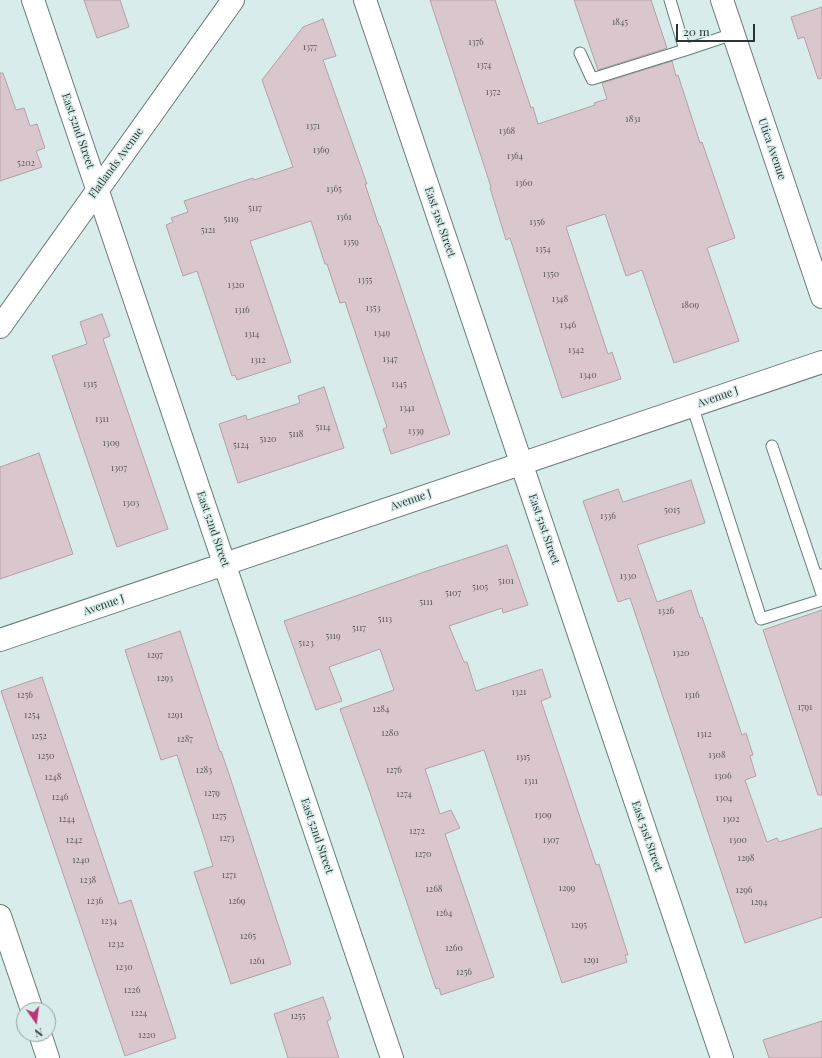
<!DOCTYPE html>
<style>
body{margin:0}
#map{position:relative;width:822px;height:1058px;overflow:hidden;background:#d8edeb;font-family:"Playfair Display",serif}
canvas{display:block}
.north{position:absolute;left:16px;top:1002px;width:40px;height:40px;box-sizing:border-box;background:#d8edeb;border:1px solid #94a3a2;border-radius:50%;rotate:166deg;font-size:11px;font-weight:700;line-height:16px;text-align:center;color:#2d3534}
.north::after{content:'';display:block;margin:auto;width:14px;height:18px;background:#bc3575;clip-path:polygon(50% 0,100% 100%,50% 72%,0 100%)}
.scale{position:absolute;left:676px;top:24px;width:79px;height:18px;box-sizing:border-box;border:2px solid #2d3534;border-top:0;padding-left:5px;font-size:12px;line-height:14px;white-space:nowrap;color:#2d3534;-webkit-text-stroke:3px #d8edeb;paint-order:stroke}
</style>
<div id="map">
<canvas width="822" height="1058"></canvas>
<div class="north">N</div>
<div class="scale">20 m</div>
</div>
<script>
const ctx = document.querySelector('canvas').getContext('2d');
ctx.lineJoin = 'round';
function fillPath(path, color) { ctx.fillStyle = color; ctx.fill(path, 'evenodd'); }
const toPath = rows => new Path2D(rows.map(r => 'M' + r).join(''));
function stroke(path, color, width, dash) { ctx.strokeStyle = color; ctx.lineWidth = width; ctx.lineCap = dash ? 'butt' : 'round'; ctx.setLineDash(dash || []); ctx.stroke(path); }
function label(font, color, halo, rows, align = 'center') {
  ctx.font = font + ' "Playfair Display",serif'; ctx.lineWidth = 3; ctx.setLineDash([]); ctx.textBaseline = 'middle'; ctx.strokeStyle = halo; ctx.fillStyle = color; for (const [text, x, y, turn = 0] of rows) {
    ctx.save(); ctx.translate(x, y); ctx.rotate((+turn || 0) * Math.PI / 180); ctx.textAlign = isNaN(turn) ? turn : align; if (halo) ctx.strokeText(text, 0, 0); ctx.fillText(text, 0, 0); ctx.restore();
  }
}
const building = toPath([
 [84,0,120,0,129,27,97,38,84,0],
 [430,0,495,0,531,108,533,107,538,124,595,105,594,103,607,99,602,83,672,61,676,76,678,75,700,143,702,142,735,238,707,248,739,341,674,363,642,270,626,276,605,214,566,227,608,354,612,352,621,379,562,398,510,238,506,240,490,188,491,187,430,0],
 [574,0,651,0,667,48,598,70,574,0],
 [822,7,822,78,818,79,804,37,798,39,791,17,822,7],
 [323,19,336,56,323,60,367,184,365,184,379,226,380,226,450,434,391,454,383,429,387,427,345,302,340,303,327,264,325,264,311,221,250,241,291,362,237,380,235,375,232,376,197,271,183,276,166,225,173,222,171,218,188,212,184,201,253,178,254,180,293,167,262,80,303,27,323,19],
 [0,73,3,73,16,110,24,108,30,126,37,124,45,148,36,151,42,167,0,181,0,73],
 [102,314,110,336,103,339,168,529,117,547,52,356,87,344,80,322,102,314],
 [324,387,344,448,238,483,219,424,246,415,247,420,300,403,298,396,324,387],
 [39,453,73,554,0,579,0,467,39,453],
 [691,480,705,523,637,545,657,602,691,590,700,618,702,617,742,735,746,733,753,755,750,756,756,776,745,780,767,842,777,838,779,842,822,828,822,917,745,943,630,598,618,602,583,501,618,489,623,502,691,480],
 [507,545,528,605,503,613,502,608,449,626,464,662,467,662,476,691,542,669,551,697,541,701,596,865,599,864,628,955,625,955,627,962,562,983,484,750,425,769,440,814,451,810,460,828,445,834,494,977,441,995,439,988,436,989,368,787,340,709,394,690,380,649,329,667,342,701,316,710,284,621,430,570,507,545],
 [822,610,822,795,818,795,763,630,822,610],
 [180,631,220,752,221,751,229,774,291,964,231,984,194,872,213,866,203,834,177,755,161,760,125,650,180,631],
 [42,677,119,904,131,900,176,1038,125,1056,1,691,42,677],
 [323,997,331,1019,327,1021,339,1058,288,1058,274,1014,323,997],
 [822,1021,822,1058,769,1058,763,1040,822,1021]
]);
fillPath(building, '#dac6cd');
stroke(building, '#b3a0a6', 1);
const lane = toPath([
 [685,50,733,34],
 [580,53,592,79,685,50,670,0],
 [692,405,761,619,822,600],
 [772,446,816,576,822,575],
 [816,576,822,594]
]);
const street = toPath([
 [33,0,392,1058],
 [365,0,722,1058],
 [0,640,822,362],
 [0,916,32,1010],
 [40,1034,48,1058]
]);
const secondary = toPath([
 [722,0,822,297],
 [0,327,233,0]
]);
stroke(lane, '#687c7a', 13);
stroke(street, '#687c7a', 24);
stroke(secondary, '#687c7a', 24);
stroke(lane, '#fff', 11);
stroke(street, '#fff', 22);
stroke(secondary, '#fff', 22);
label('9px', '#58595a', null, [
 ["1845",620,22],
 ["1376",476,42],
 ["1377",310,47],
 ["1374",484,65],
 ["1372",493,92],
 ["1831",633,119],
 ["1371",313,126],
 ["1368",507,131],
 ["1369",321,150],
 ["1364",515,156],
 ["5202",26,163],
 ["1360",524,183],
 ["1365",334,189],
 ["5117",255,208],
 ["1361",344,217],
 ["5119",231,219],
 ["1356",537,222],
 ["5121",208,230],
 ["1359",351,242],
 ["1354",543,249],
 ["1350",551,274],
 ["1355",365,280],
 ["1320",236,285],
 ["1348",560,299],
 ["1809",690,305],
 ["1353",373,308],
 ["1316",242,310],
 ["1346",568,325],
 ["1349",382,333],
 ["1314",252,334],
 ["1342",576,350],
 ["1347",390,359],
 ["1312",258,360],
 ["1340",588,375],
 ["1315",90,384],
 ["1345",399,384],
 ["1341",407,408],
 ["1311",102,419],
 ["5114",323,427],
 ["1339",416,431],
 ["5118",296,434],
 ["5120",268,439],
 ["1309",111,443],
 ["5124",241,445],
 ["1307",119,468],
 ["1303",131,503],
 ["5015",672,510],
 ["1336",608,516],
 ["1330",628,576],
 ["5101",506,581],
 ["5105",480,587],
 ["5107",453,593],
 ["5111",426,602],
 ["1326",666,611],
 ["5113",385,619],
 ["5117",359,628],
 ["5119",333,636],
 ["5123",306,643],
 ["1320",681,653],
 ["1297",155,655],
 ["1293",165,678],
 ["1321",519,692],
 ["1256",25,695],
 ["1316",692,695],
 ["1791",805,707],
 ["1284",381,709],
 ["1254",32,715],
 ["1291",175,715],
 ["1280",390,733],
 ["1312",704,734],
 ["1252",39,736],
 ["1287",185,739],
 ["1308",717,755],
 ["1250",46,756],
 ["1315",523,757],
 ["1283",204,770],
 ["1276",394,770],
 ["1306",723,776],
 ["1248",53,777],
 ["1311",531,781],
 ["1279",212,793],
 ["1274",404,794],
 ["1246",60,797],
 ["1304",724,798],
 ["1309",543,815],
 ["1275",219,816],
 ["1244",67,819],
 ["1302",731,819],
 ["1272",417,831],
 ["1273",227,838],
 ["1242",74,840],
 ["1307",551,840],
 ["1300",738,840],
 ["1270",423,854],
 ["1298",746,858],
 ["1240",81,860],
 ["1271",229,875],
 ["1238",88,880],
 ["1299",567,888],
 ["1268",434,889],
 ["1296",744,890],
 ["1236",95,901],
 ["1269",237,901],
 ["1294",759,902],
 ["1264",444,913],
 ["1234",109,921],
 ["1295",579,925],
 ["1265",248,936],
 ["1232",116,944],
 ["1260",454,948],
 ["1291",591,960],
 ["1261",257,961],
 ["1230",124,967],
 ["1256",464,972],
 ["1226",132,990],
 ["1224",139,1013],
 ["1255",298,1016],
 ["1220",147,1035]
]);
label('11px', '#2d3534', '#d8edeb', [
 ["East 52nd Street",78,131,71],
 ["Utica Avenue",772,149,71],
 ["Flatlands Avenue",116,163,-54],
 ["East 51st Street",440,222,71],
 ["Avenue J",718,397,-19],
 ["Avenue J",411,500,-19],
 ["East 52nd Street",213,529,71],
 ["East 51st Street",544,529,71],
 ["Avenue J",104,605,-19],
 ["East 52nd Street",317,836,71],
 ["East 51st Street",647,836,71]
]);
</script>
